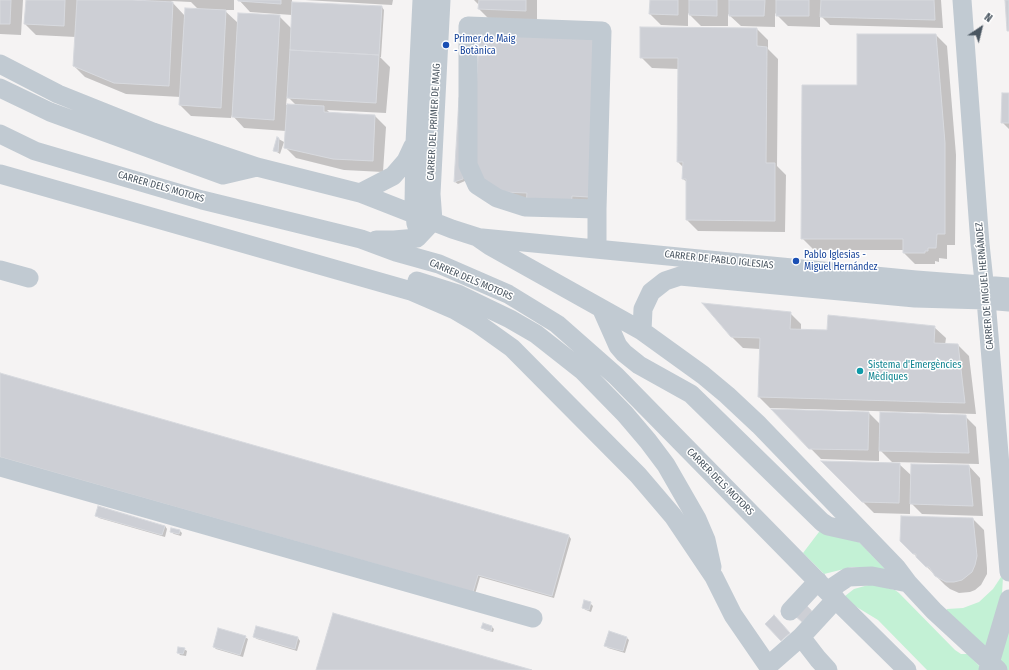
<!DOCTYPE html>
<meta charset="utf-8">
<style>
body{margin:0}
#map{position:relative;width:1009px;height:670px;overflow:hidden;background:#f5f3f3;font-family:"Fira Sans Condensed",sans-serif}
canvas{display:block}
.north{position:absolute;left:961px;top:8px;width:40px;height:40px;-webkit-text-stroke:3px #fff;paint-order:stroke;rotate:35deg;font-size:11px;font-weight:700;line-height:16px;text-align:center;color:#4a5661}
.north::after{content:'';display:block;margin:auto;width:14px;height:18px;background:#4a5661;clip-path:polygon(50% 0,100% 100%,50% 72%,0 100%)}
</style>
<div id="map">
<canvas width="1009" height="670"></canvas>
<div class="north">N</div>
</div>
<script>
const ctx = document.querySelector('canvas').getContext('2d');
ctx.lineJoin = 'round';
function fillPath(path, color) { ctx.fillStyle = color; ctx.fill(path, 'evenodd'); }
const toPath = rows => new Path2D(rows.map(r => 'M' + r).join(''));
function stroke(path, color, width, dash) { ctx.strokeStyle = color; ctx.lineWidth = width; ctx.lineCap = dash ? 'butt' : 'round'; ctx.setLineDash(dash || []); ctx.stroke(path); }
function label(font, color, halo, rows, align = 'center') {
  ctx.font = font + ' "Fira Sans Condensed",sans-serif'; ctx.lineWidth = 3; ctx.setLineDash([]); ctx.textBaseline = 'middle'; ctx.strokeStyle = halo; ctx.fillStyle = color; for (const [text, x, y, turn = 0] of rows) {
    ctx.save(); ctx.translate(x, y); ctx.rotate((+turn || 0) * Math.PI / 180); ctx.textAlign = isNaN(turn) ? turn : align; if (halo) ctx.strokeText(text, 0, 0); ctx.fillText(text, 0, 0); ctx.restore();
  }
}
fillPath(toPath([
 [822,528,853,539,860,543,887,571,867,567,852,567,824,574,803,553],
 [1001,577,1003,577,1002,594,989,651,946,611,947,609,963,608,979,602,993,589],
 [872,584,895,590,899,593,955,650,961,654,968,654,983,670,927,670,878,620,855,606,845,596,854,589],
 [1009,615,1009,670,1005,670,996,661]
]), '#c3f1d5');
fillPath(toPath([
 [0,0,23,0,21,35,0,34],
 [27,0,127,0,146,2,144,0,234,0,234,10,224,10,238,23,279,16,292,29,292,15,250,12,239,0,292,0,292,3,382,7,384,10,381,57,380,57,390,67,386,113,327,110,330,113,375,116,386,127,383,172,344,170,296,158,285,147,286,131,244,128,232,115,231,118,191,116,180,105,181,97,126,94,85,77,74,66,76,37,36,35,25,24],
 [171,1,191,2,198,9,185,16],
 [287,96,296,105,286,105],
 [305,0,393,0,392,5],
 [474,0,537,0,537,22,490,20,479,9,479,5],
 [651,0,941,0,943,28,830,25,820,15,820,27,788,26,775,13,775,27,741,26,728,14,728,26,701,26,688,13,688,26,661,25,650,14],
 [641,28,757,29,768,40,768,49,778,59,777,166,786,175,785,232,698,231,687,220,687,182,683,179,684,168,678,162,679,69,652,68,641,57],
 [936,35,947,46,956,155,955,245,947,245,947,259,939,258,939,262,935,261,935,264,915,264,904,253,904,250,814,250,802,238,858,86],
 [1009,94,1009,129,1002,122],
 [460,99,465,181,458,184,455,182],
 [277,138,284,142,280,154,274,150],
 [603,168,597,205,579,216,481,191],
 [790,313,801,324,801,330,828,331,934,327,946,338,945,345,958,345,969,356,976,414,770,408,759,397,760,349,743,348,732,337],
 [0,374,569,536,571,539,554,598,480,577,475,594,0,458],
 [773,410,869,413,881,425,965,416,976,427,979,464,892,462,879,449,879,461,821,459],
 [823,462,899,464,912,476,969,466,980,478,983,516,922,514,910,502,910,514,874,513],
 [96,515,165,526,167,529,165,537,99,518],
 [973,519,984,530,987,568,987,574,981,585,975,590,970,592,959,593,950,589,945,585,901,541],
 [179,530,182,533,181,536,174,534,171,532],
 [590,603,593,606,591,612,586,610,583,608],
 [492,627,494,629,493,632,485,630,483,628],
 [245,637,248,639,243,657,216,649,214,647],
 [254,637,298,638,300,641,297,651,257,639],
 [627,638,629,640,625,653,608,648,605,645],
 [184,649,187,651,186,656,180,655,178,652]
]), '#0003');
const building = toPath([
 [0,0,11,0,10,24,0,24,0,0],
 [26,0,65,0,64,26,24,24,26,0],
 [77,0,133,0,173,2,169,86,114,83,73,66,77,0],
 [238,0,281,0,281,4,238,1,238,0],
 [479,0,526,0,526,11,478,9,479,0],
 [650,0,678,0,678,15,649,14,650,0],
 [689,0,717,0,717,16,689,15,689,0],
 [729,0,765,0,764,16,729,16,729,0],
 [776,0,809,0,809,16,776,16,776,0],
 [821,0,934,0,935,20,820,17,821,0],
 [1005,0,1009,0,1009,31,1007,31,1005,0],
 [292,2,382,6,379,55,290,50,292,2],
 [185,8,226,10,221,108,179,105,185,8],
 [238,13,280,15,274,120,232,117,238,13],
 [480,23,603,39,589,197,572,196,571,208,526,205,527,193,483,191,471,177,480,23],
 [640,27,757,28,757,46,767,47,766,163,775,163,775,221,686,220,686,179,682,179,683,162,677,162,678,58,640,58,640,27],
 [857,34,936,34,945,143,945,234,937,234,936,248,928,248,928,251,925,251,925,253,903,253,903,239,801,239,802,85,857,85,857,34],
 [290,50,379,55,376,103,287,98,290,50],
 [1002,93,1009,93,1009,123,1001,123,1002,93],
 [459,98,468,99,463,179,454,182,459,98],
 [287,104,324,106,324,112,375,115,373,161,333,159,284,148,287,104],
 [277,137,279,138,278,152,273,151,277,137],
 [702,303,791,312,790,329,827,330,828,315,935,326,934,343,958,344,965,403,758,397,760,338,731,337,702,303],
 [0,373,569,535,552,596,478,575,473,592,0,457,0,373],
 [771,409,869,412,868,450,809,449,771,409],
 [880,412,966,415,969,453,879,451,880,412],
 [821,461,900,463,899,503,862,502,821,461],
 [911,464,969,465,973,506,910,504,911,464],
 [98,506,165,526,162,535,95,516,98,506],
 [901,516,973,518,977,556,975,565,972,572,962,580,954,582,946,582,935,576,929,567,926,567,916,557,916,554,913,554,900,541,901,516],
 [171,528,180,530,179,534,170,532,171,528],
 [584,600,591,602,589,610,582,608,584,600],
 [805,604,811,610,812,613,802,622,794,615,805,604],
 [333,613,532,670,316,670,333,613],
 [774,615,790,633,781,641,765,624,774,615],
 [483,623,492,626,491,631,481,628,483,623],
 [256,626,298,637,295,649,253,637,256,626],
 [218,628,246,636,240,655,213,647,218,628],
 [609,631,627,637,623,651,604,646,609,631],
 [178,647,185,648,183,654,177,653,178,647]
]);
fillPath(building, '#cdcfd5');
stroke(building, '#d7d9de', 1);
stroke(toPath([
 [962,0,980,244,986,300,1009,572],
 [468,26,602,31,597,209,525,207,497,198,477,185,468,165,468,26],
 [0,64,58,94,153,132,257,167,360,193,452,229,477,237,490,246,642,331,703,375,727,395,759,425,896,567,908,583,934,611,998,670],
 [0,88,50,112,223,175,257,167],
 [0,134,35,151,202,200,361,239,396,252,439,264,508,294,557,324,616,376,827,591,907,670],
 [0,174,411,291,455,310,477,323,512,348,638,475,673,516,714,577,733,615,768,666,801,637],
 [360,193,393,176,406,161,413,146],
 [597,209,597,248],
 [416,224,414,205,415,143,422,0],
 [482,238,916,280,1009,287],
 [376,240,394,240,417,238,433,221,431,194,441,0],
 [0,270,29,278],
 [417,281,458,294,510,319,536,334,583,371,625,414,648,441,666,465,697,519,706,540,712,567],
 [602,310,618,346,624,353,639,365,691,394,822,522,828,526,864,534],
 [642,331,643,309,651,292,665,281,680,276,915,298,986,300,1009,302],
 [0,467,533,618],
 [827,591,848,577,872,576,908,583],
 [790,611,818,581],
 [828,670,818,659,801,637,836,599],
 [988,670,1009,599]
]), '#c1cad2', 19);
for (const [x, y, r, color] of [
 [446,45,4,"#1a4fb4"],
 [796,261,4,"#1a4fb4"],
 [860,371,4,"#0f9aa8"]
]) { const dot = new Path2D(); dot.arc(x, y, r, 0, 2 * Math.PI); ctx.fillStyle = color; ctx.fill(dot); stroke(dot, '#fff', 1.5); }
label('10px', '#164399', '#fff', [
 ["Primer de Maig",454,39],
 ["- Botànica",454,51],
 ["Pablo Iglesias -",804,255],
 ["Miguel Hernández",804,267]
], 'left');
label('10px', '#4a5661', '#fff', [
 ["CARRER DEL PRIMER DE MAIG",434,122,-87],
 ["CARRER DELS MOTORS",161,187,16],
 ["CARRER DE PABLO IGLESIAS",719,260,6],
 ["CARRER DELS MOTORS",471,280,23],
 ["CARRER DE MIGUEL HERNÁNDEZ",985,286,-95],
 ["CARRER DELS MOTORS",720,482,45]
]);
label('10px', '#0d838f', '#fff', [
 ["Sistema d'Emergències",868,365],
 ["Mèdiques",868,377]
], 'left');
</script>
